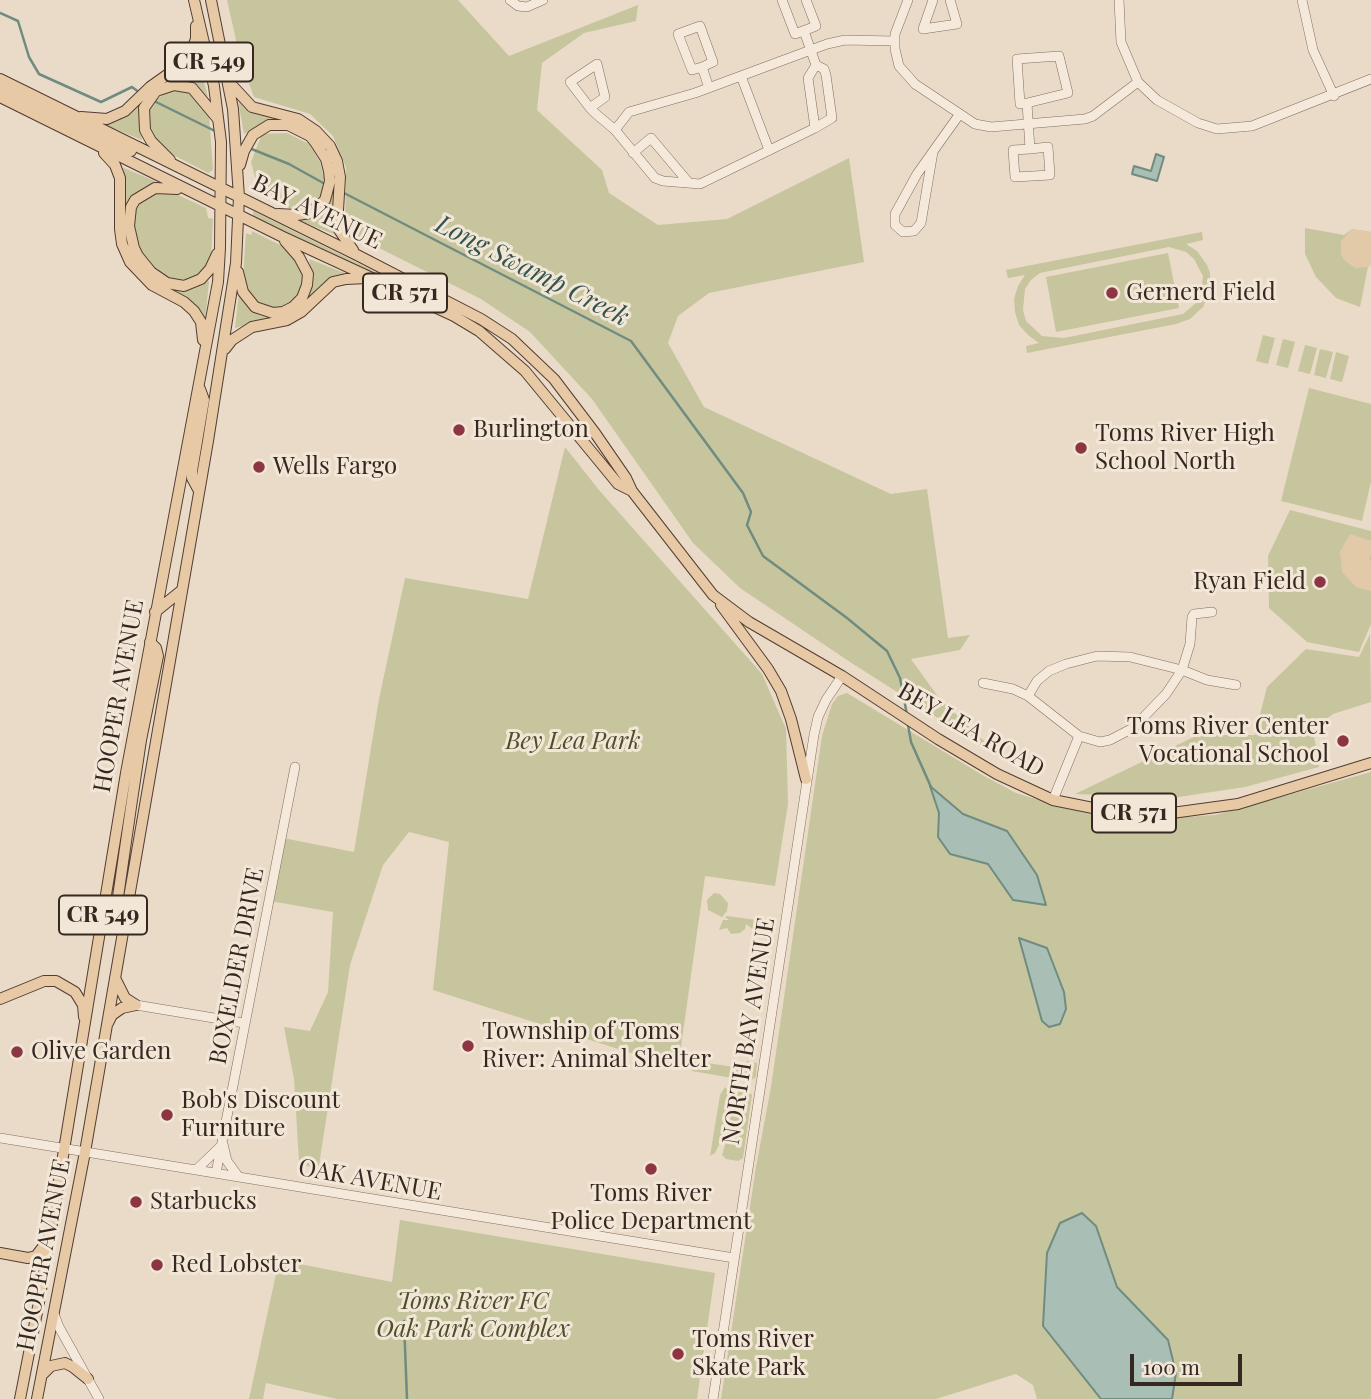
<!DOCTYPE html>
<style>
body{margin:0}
#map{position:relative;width:1371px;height:1399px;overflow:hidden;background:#eadbc8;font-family:"Playfair Display",serif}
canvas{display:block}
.scale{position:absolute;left:1130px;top:1354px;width:112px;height:32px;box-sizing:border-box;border:4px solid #362821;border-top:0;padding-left:9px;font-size:21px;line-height:24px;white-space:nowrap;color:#362821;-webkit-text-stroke:5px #f2e6d7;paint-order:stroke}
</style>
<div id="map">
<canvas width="1371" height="1399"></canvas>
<div class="scale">100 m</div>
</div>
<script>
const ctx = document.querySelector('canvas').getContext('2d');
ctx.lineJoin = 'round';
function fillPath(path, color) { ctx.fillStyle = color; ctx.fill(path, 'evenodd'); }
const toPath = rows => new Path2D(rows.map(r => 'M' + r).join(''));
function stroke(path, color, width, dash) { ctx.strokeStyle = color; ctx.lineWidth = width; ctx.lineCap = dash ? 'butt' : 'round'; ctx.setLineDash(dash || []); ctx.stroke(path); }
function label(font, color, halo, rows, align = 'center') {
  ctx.font = font + ' "Playfair Display",serif'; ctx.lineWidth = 6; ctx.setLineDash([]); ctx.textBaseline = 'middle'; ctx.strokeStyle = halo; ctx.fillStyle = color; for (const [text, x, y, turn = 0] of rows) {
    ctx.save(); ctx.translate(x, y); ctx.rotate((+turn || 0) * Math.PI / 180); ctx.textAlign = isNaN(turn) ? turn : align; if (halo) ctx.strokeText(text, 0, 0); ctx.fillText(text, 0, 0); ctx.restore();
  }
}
fillPath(toPath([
 [227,0,458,0,509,56,638,5,636,21,584,33,542,63,537,110,602,170,609,193,658,225,727,219,849,158,864,262,709,293,678,316,668,343,704,407,891,494,927,489,948,638,970,635,960,650,911,659,939,698,1004,760,850,662,740,588,693,543,592,399,530,332,481,299,345,231,346,167,333,136,310,114,254,97,241,62],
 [197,57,208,97,190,84,162,83],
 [176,90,192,93,209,114,213,170,208,173,162,149,149,130,148,114,154,102,166,92],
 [145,98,139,120,142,140,103,124,122,118],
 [238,100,239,100,283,120,261,124,244,134],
 [287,133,309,144,320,162,324,178,321,195,308,208,291,209,259,192,251,162,262,134],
 [124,168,162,184,124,215,122,169],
 [172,192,206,208,208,218,213,219,211,258,201,274,190,281,173,281,159,273,140,251,134,234,134,214,141,201,151,194],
 [332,194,334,194,332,221,333,234,298,220,320,212],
 [253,211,398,283,398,284,253,217],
 [1305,228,1344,235,1352,229,1371,232,1371,265,1368,267,1360,307,1336,298,1316,277,1305,254],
 [252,231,282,246,300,262,304,280,296,299,285,307,270,309,250,298,243,278,246,233,251,235],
 [1202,232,1203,240,1186,244,1197,251,1207,265,1210,273,1210,291,1203,307,1190,319,1176,324,1027,353,1026,346,1039,343,1028,335,1019,325,1015,312,1014,299,1018,286,1025,275,1008,278,1006,270],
 [1169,247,1186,252,1194,259,1203,276,1201,294,1197,302,1183,314,1064,338,1042,336,1026,321,1023,310,1025,289,1031,280,1040,273],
 [1168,253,1179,308,1056,332,1046,277],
 [309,259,350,275,307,301,312,275],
 [208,281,209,281,205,322,169,290,193,289],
 [239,293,248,307,259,315,272,319,235,328],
 [1263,335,1275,338,1268,364,1256,361],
 [1283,339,1295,342,1288,368,1276,365],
 [1305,345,1317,348,1310,374,1298,371],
 [1320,349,1333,352,1326,378,1314,375],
 [1336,352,1349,356,1342,382,1330,379],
 [1309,388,1371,404,1371,482,1362,521,1281,501],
 [565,447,599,490,762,674,786,729,788,804,775,886,705,876,678,1068,433,990,449,842,409,832,383,865,350,965,318,1172,299,1161,294,1079,284,1027,310,1031,328,992,333,912,270,901,283,838,354,852,379,699,405,578,528,599],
 [1290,510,1371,531,1371,624,1359,652,1307,642,1269,608,1268,556],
 [1370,634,1371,702,1333,714,1313,729,1319,767,1245,787,1172,798,1075,794,1198,735,1255,735,1267,687,1306,649,1359,657],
 [847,693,984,776,1016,793,1052,804,1102,816,1138,820,1215,815,1371,772,1371,1399,1037,1399,1033,1385,1016,1374,936,1399,721,1399,756,1167,771,1087,822,736,832,704,838,696],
 [714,893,720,894,728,903,727,911,722,917,708,910,707,900],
 [727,916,756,920,754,930,746,924,745,929,740,933,731,934,727,928,719,930,723,920,729,920,725,917],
 [693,1061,741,1068,745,1067,747,1061,757,1063,756,1077,750,1081,692,1071,691,1068],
 [725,1087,729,1092,722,1139,715,1153,710,1156,720,1095],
 [739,1089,748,1091,752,1095,743,1158,738,1161,726,1159,722,1155,727,1138,735,1093],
 [400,1220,715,1273,697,1399,337,1399,266,1383,263,1399,249,1399,279,1260,392,1282]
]), '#c7c59d');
fillPath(toPath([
 [1352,229,1371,232,1371,265,1368,267,1355,268,1344,260,1341,254,1341,241],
 [1350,534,1371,541,1371,555,1369,558,1371,561,1371,591,1356,587,1342,572,1340,552]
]), '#e2caa9');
const water = toPath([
 [1156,154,1164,157,1157,181,1132,174,1134,166,1151,171,1156,154],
 [930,786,963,814,1007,831,1037,875,1046,905,1013,900,988,864,950,854,938,837,939,813,930,786],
 [1019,938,1047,948,1064,992,1066,1009,1060,1024,1049,1027,1042,1021,1019,938],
 [1082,1213,1096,1226,1117,1287,1168,1340,1176,1373,1172,1399,1101,1399,1043,1326,1047,1253,1060,1223,1082,1213]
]);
fillPath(water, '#a9beb5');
stroke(water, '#708c81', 2);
stroke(toPath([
 [0,13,18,21,29,57,39,74,101,102,132,87,140,93],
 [152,100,215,131],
 [249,148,289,164,325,184],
 [344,193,631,341,743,493,751,512,747,525,763,556,847,618,887,651,900,678,907,715],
 [908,725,911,742,931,787],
 [404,1321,407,1399]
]), '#708c81', 2.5);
const minor = toPath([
 [510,0,518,6,527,7,543,0],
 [782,0,795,34,816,26,806,0],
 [908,0,895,34,895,49,899,66,915,84,975,124,991,127,1085,119,1093,116,1138,82],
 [933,0,923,29,957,24,950,0],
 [1119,0,1121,42,1138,82,1157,100,1198,123,1217,129,1252,126,1371,79],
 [1302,0,1313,50,1334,96],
 [702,67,713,62,700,26,678,34,692,70,702,67,709,88],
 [741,76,769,150],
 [1027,103,1068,93,1059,56,1017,59,1020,104,1027,103,1030,149,1013,150,1015,177,1050,175,1048,147,1030,149],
 [590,108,570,82,597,64,605,97,590,108,596,114,615,130,655,178,663,181,700,184,815,128,808,78,816,65,804,31],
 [815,128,832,118,826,75,824,69,816,65],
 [615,130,629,112,695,93,827,44,845,40,895,41],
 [933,152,921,223,914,231,903,232,895,225,895,214,917,174,944,136,959,115],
 [633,153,651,138,689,183],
 [983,683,1013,689,1028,696,1079,736,1100,742,1110,740,1133,728,1166,694,1182,670,1190,644,1192,617,1194,614,1212,612],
 [1028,696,1037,681,1049,671,1066,664,1097,656,1130,657,1182,670,1207,680,1236,685],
 [1053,800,1079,736],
 [136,1005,244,1023],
 [0,1138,734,1258],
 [196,1170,223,1144,227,1161,238,1176],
 [216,1173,295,767],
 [54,1314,59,1327,99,1399],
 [713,1399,814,735,818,717,826,700,842,676]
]);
const major = toPath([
 [0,79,357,255,481,319,512,339,554,379,595,433,626,478,632,491,713,595,749,622,842,676,938,739,997,774,1053,800,1103,810,1172,813,1238,804,1371,763],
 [228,81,252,107,298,119,316,131,330,146,337,161,340,177,337,227,353,250],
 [0,88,131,151],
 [0,97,281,236,454,316,479,331,525,371,618,484,632,491],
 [81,117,107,119,125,111,150,87,188,60,196,39,196,26],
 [104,153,115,165,120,178,120,229,122,244,130,262,152,285,184,302,194,311,201,322,203,340],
 [170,160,151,141,145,130,144,108,156,91,174,85,192,88,217,118],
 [240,165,244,151,253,135,269,125,288,125,310,136,315,142,326,159,329,171,330,181,325,200,310,213,297,215,278,214],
 [177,189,155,188,135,200,131,207,129,226,134,248,138,256,151,272,167,283,184,286,201,279,210,269,217,254],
 [238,272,243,292,255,307,273,313,283,312,293,307,302,298,307,285,308,274,299,257,285,241],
 [225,349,232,340,252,327,287,320,301,312,333,282,346,279,367,278],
 [199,491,192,478,192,471,204,400,200,389],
 [721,605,768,669,781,691,791,719,806,779],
 [155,612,181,591],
 [119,924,118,897,131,807,141,740,158,656,156,648,150,642],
 [115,978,125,998,136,1005],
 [0,999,44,981,56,981,75,992,83,1005,84,1017],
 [108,1023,112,1015,122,1008,136,1005],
 [0,1253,28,1258,36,1256,46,1243],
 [43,1374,51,1366,65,1363,73,1367,88,1379],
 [20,1399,39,1302,126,773,218,282,220,248,221,142,214,86,194,0],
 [37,1399,85,1152,208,441,236,263,239,197,233,109,211,0]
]);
stroke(minor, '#846d5f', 10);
stroke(major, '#523d33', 12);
stroke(minor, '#f5e9db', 9);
stroke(major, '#e8c9a5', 10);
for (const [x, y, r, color] of [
 [1112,293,7,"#8c3643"],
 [459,430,7,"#8c3643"],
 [1081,448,7,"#8c3643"],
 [259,467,7,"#8c3643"],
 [1320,582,7,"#8c3643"],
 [1343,741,7,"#8c3643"],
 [468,1046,7,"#8c3643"],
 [17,1052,7,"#8c3643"],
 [167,1115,7,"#8c3643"],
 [651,1169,7,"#8c3643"],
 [136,1202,7,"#8c3643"],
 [157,1265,7,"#8c3643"],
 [678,1354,7,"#8c3643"]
]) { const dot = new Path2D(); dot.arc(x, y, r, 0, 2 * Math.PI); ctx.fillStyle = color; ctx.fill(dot); stroke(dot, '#f2e6d7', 2.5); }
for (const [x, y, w] of [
 [209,62,88],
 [405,293,84],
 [1134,813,84],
 [103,915,88]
]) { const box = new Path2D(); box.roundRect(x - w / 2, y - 19.5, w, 39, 5); ctx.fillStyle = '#f2e6d7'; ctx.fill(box); stroke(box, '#362821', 2); }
label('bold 23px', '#362821', null, [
 ["CR 549",209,62],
 ["CR 571",405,293],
 ["CR 571",1134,813],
 ["CR 549",103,915]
]);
label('24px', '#362821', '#f2e6d7', [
 ["BAY AVENUE",317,212,26],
 ["HOOPER AVENUE",119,696,-80],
 ["BEY LEA ROAD",971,730,30],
 ["BOXELDER DRIVE",237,966,-79],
 ["NORTH BAY AVENUE",749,1031,-81],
 ["OAK AVENUE",370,1180,10],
 ["HOOPER AVENUE",44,1255,-79]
]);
label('24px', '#362821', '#f2e6d7', [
 ["Gernerd Field",1126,293],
 ["Burlington",473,430],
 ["Toms River High",1095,434],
 ["School North",1095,462],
 ["Wells Fargo",273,467],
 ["Ryan Field",1306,582,"right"],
 ["Toms River Center",1329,727,"right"],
 ["Vocational School",1329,755,"right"],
 ["Township of Toms",482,1032],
 ["River: Animal Shelter",482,1060],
 ["Olive Garden",31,1052],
 ["Bob's Discount",181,1101],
 ["Furniture",181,1129],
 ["Toms River",651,1194,"center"],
 ["Police Department",651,1222,"center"],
 ["Starbucks",150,1202],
 ["Red Lobster",171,1265],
 ["Toms River",692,1340],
 ["Skate Park",692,1368]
], 'left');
label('italic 24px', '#4c502a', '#f2e6d7', [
 ["Bey Lea Park",573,742],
 ["Toms River FC",473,1302],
 ["Oak Park Complex",473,1330]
]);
label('italic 26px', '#32544d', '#f2e6d7', [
 ["Long Swamp Creek",532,271,27]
]);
</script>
